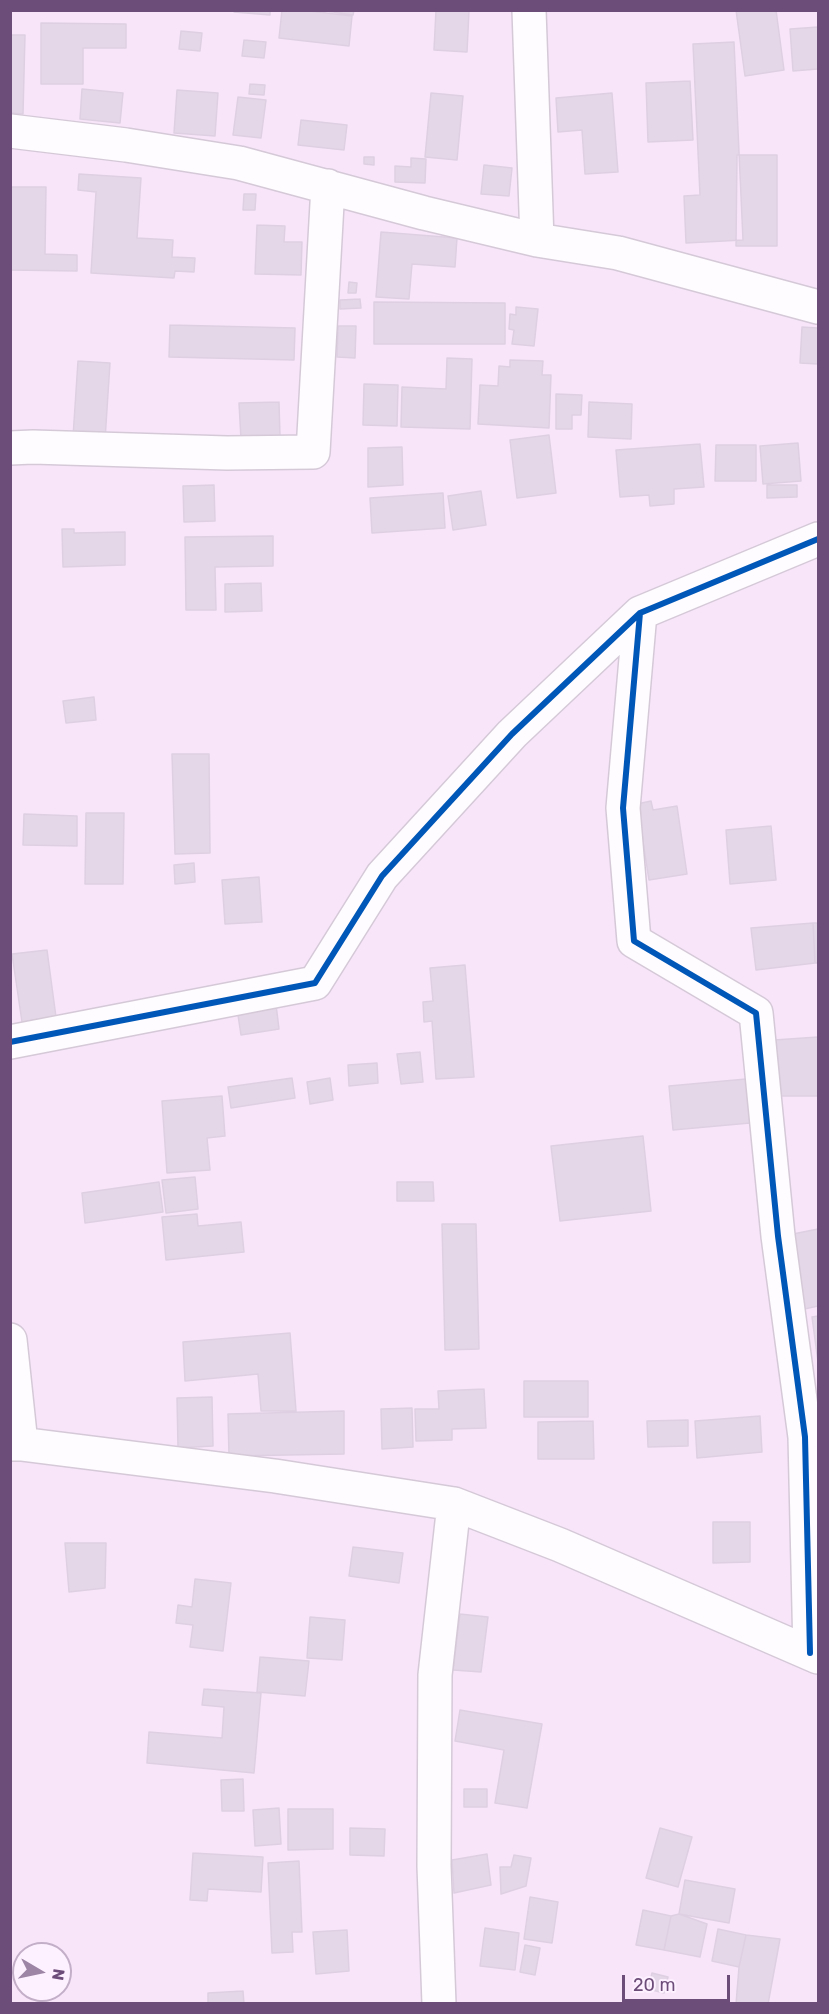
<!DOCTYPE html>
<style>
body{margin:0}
#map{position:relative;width:829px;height:2014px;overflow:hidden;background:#f8eef9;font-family:Rubik,sans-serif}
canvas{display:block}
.frame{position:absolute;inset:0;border:12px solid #6c4c79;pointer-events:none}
.north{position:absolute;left:12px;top:1942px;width:60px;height:60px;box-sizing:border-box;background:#fef1ff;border:2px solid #c4afc9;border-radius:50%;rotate:99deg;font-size:16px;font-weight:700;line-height:24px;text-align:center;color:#6c4c79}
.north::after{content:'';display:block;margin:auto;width:21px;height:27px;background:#9d85a6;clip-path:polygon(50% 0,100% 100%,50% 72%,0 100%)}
.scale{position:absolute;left:622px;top:1975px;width:108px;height:27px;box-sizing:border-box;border:3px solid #6c4c79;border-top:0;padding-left:8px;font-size:18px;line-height:21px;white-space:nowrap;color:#6c4c79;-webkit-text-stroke:4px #fef1ff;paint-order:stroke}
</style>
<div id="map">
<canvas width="829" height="2014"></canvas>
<div class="frame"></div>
<div class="north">N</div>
<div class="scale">20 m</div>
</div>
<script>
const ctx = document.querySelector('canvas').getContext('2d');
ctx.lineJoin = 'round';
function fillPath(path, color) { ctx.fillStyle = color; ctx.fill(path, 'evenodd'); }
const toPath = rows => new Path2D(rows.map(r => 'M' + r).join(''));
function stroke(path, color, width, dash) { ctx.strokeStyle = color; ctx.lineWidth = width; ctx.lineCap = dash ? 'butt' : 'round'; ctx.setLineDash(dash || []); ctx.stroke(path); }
fillPath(toPath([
 [11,11,818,11,818,2003,11,2004],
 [24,1954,60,1954,60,1990,24,1990]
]), '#f8e5fa');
const building = toPath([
 [234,10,270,10,270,15,234,12,234,10],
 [282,10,301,10,352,16,349,46,279,38,282,10],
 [320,10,354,10,353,15,320,10],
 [436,10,469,11,467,52,434,50,436,10],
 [736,10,776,10,784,70,745,76,736,10],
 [41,23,126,24,126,48,83,48,83,84,41,84,41,23],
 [818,27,818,69,793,71,790,29,818,27],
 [181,31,202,33,200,51,179,49,181,31],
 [10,35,25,35,23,114,10,113,10,35],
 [244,40,266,42,264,58,242,56,244,40],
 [734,42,743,240,686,243,684,196,700,195,693,44,734,42],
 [690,81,693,140,648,142,646,83,690,81],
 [250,84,265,85,264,95,249,94,250,84],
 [82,89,123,93,120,123,80,119,82,89],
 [177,90,218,93,215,136,174,133,177,90],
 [431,93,463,96,457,160,425,157,431,93],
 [612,93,618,172,585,174,582,130,558,132,556,98,612,93],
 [238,97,266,100,261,138,233,135,238,97],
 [301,120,347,125,344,150,298,145,301,120],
 [737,155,777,155,777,246,736,246,737,155],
 [364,157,374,157,374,165,364,164,364,157],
 [411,158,426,159,425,183,395,182,395,166,411,167,411,158],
 [484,165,512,168,509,196,481,194,484,165],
 [79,174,141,178,137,238,173,240,172,257,195,258,194,272,175,271,174,278,91,273,96,192,78,190,79,174],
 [10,187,46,187,45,254,77,255,77,271,10,270,10,187],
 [244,194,256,194,255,210,243,210,244,194],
 [257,225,285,226,284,242,302,242,301,275,255,274,257,225],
 [381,232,457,238,455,267,412,264,409,299,376,297,381,232],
 [349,282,357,283,356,293,348,293,349,282],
 [360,299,361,308,340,309,340,300,360,299],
 [374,302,505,303,505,344,374,344,374,302],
 [516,307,538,309,534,346,512,344,514,330,509,329,510,314,516,315,516,307],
 [170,325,295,328,294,360,169,357,170,325],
 [338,326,356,326,355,358,337,357,338,326],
 [802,327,818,328,818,364,800,363,802,327],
 [447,358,472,359,470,429,401,427,402,387,446,389,447,358],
 [510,360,543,361,542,375,551,375,549,428,478,424,480,385,498,386,499,366,510,367,510,360],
 [78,361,110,363,105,440,73,437,78,361],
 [364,384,398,385,397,426,363,425,364,384],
 [556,394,582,395,581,415,572,415,572,429,556,429,556,394],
 [279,402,280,437,241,439,239,403,279,402],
 [589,402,632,404,631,439,588,437,589,402],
 [549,435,556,493,517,498,510,440,549,435],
 [798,443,801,481,763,484,760,446,798,443],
 [700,444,704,487,674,489,674,504,650,506,649,495,620,497,616,450,700,444],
 [716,445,756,445,756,481,715,481,716,445],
 [402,447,403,485,368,487,368,448,402,447],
 [214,485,215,521,184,522,183,486,214,485],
 [767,485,797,485,797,497,767,498,767,485],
 [481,491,486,525,453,530,448,496,481,491],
 [443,493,445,528,372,533,370,498,443,493],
 [62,529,74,529,74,533,125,532,125,565,63,567,62,529],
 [273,536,273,566,215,567,216,610,186,610,185,537,273,536],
 [261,583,262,611,225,612,225,584,261,583],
 [94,697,96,720,66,723,63,701,94,697],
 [172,754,209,754,210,853,175,854,172,754],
 [651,801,653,810,677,806,687,874,649,880,637,804,651,801],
 [86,813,124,813,123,884,85,884,86,813],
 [24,814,77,816,77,846,23,845,24,814],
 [771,826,776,880,730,884,726,830,771,826],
 [194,863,195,882,175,884,174,865,194,863],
 [259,877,262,922,225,924,222,880,259,877],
 [813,923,815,963,756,970,751,928,813,923],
 [813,923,818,923,818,963,815,963,813,923],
 [47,950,56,1017,22,1022,12,954,47,950],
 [465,965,474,1077,436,1079,432,1021,424,1022,423,1002,433,1001,430,968,465,965],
 [275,996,279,1029,241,1035,236,1002,275,996],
 [818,1037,818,1096,773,1096,774,1040,818,1037],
 [420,1052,423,1082,401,1084,397,1054,420,1052],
 [377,1063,378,1083,349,1086,348,1065,377,1063],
 [292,1078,295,1098,231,1108,228,1087,292,1078],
 [330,1078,333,1100,310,1104,307,1082,330,1078],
 [746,1079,750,1123,673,1130,669,1086,746,1079],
 [222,1096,225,1136,207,1138,210,1170,167,1173,162,1101,222,1096],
 [643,1136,651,1211,560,1221,551,1146,643,1136],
 [195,1177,198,1209,166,1213,162,1180,195,1177],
 [159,1182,163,1212,85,1223,82,1193,159,1182],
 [397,1182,433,1182,434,1201,397,1201,397,1182],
 [197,1214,198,1226,241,1222,244,1252,166,1260,162,1217,197,1214],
 [442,1224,476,1224,479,1349,445,1350,442,1224],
 [818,1229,818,1306,800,1310,788,1235,818,1229],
 [818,1316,818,1362,812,1317,818,1316],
 [290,1333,296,1411,261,1411,258,1374,185,1381,183,1342,290,1333],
 [524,1381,588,1381,588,1417,524,1417,524,1381],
 [484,1389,486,1428,452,1429,452,1440,416,1441,415,1409,439,1409,438,1391,484,1389],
 [212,1397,213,1446,178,1448,177,1398,212,1397],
 [412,1408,413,1447,382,1449,381,1409,412,1408],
 [344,1411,344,1454,229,1456,228,1414,344,1411],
 [760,1416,762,1452,697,1458,695,1421,760,1416],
 [688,1420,688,1446,648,1447,647,1421,688,1420],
 [593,1421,594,1459,538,1459,538,1422,593,1421],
 [713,1522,750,1522,750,1562,713,1563,713,1522],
 [65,1543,106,1543,105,1588,69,1592,65,1543],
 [353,1547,403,1553,399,1583,349,1576,353,1547],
 [195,1579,231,1583,223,1651,190,1647,193,1625,176,1623,178,1605,192,1607,195,1579],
 [460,1614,488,1617,481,1672,453,1670,460,1614],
 [310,1617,345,1620,342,1660,307,1658,310,1617],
 [260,1657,309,1661,305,1696,257,1692,260,1657],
 [204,1689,261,1693,254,1773,147,1763,149,1732,222,1738,224,1707,202,1705,204,1689],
 [460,1710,542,1724,527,1808,495,1803,504,1750,455,1741,460,1710],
 [243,1779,244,1811,222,1811,221,1780,243,1779],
 [464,1789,487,1789,487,1807,464,1807,464,1789],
 [279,1808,281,1844,255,1846,253,1810,279,1808],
 [288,1809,333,1809,333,1849,288,1850,288,1809],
 [350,1828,385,1829,384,1856,350,1855,350,1828],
 [660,1828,692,1837,678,1887,646,1878,660,1828],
 [193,1853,263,1857,261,1892,208,1889,207,1901,190,1900,193,1853],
 [487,1854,491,1885,454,1893,452,1860,487,1854],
 [514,1855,531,1858,526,1886,501,1894,500,1867,511,1867,514,1855],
 [299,1861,302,1932,292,1932,293,1952,272,1953,268,1863,299,1861],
 [685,1880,735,1889,729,1923,679,1914,685,1880],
 [530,1897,558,1902,552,1943,524,1939,530,1897],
 [643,1910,671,1916,664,1950,636,1945,643,1910],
 [679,1914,707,1924,700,1957,664,1950,671,1916,679,1914],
 [485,1928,519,1933,515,1970,480,1966,485,1928],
 [718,1929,746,1935,739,1967,712,1961,718,1929],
 [347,1930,349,1971,316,1974,313,1932,347,1930],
 [746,1935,780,1939,768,2004,736,2004,739,1967,746,1935],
 [525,1945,540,1948,535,1975,520,1972,525,1945],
 [652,1973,668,1977,664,1993,648,1989,652,1973],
 [243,1991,244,2004,208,2004,208,1993,243,1991]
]);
fillPath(building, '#e4d7e7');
stroke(building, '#ded0e2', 1.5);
const street = toPath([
 [529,10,537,240],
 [10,131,126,145,239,163,424,213,537,240,618,253,818,307],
 [10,448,33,447,227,453,313,452,328,186],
 [640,613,623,808,634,941,756,1013,778,1236,805,1437,810,1653],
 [10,1042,315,983,382,876,512,734,640,613,818,539],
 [10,1340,21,1444],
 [10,1444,21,1444,275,1476,454,1504,560,1545,818,1657],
 [439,2004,434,1866,435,1675,454,1504]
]);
stroke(street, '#d5c9d8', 36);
stroke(street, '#fefcfe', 33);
stroke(toPath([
 [640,613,623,808,634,941,756,1013,778,1236,805,1437,810,1653],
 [10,1042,315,983,382,876,512,734,640,613,818,539]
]), '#0057b8', 6);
</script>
